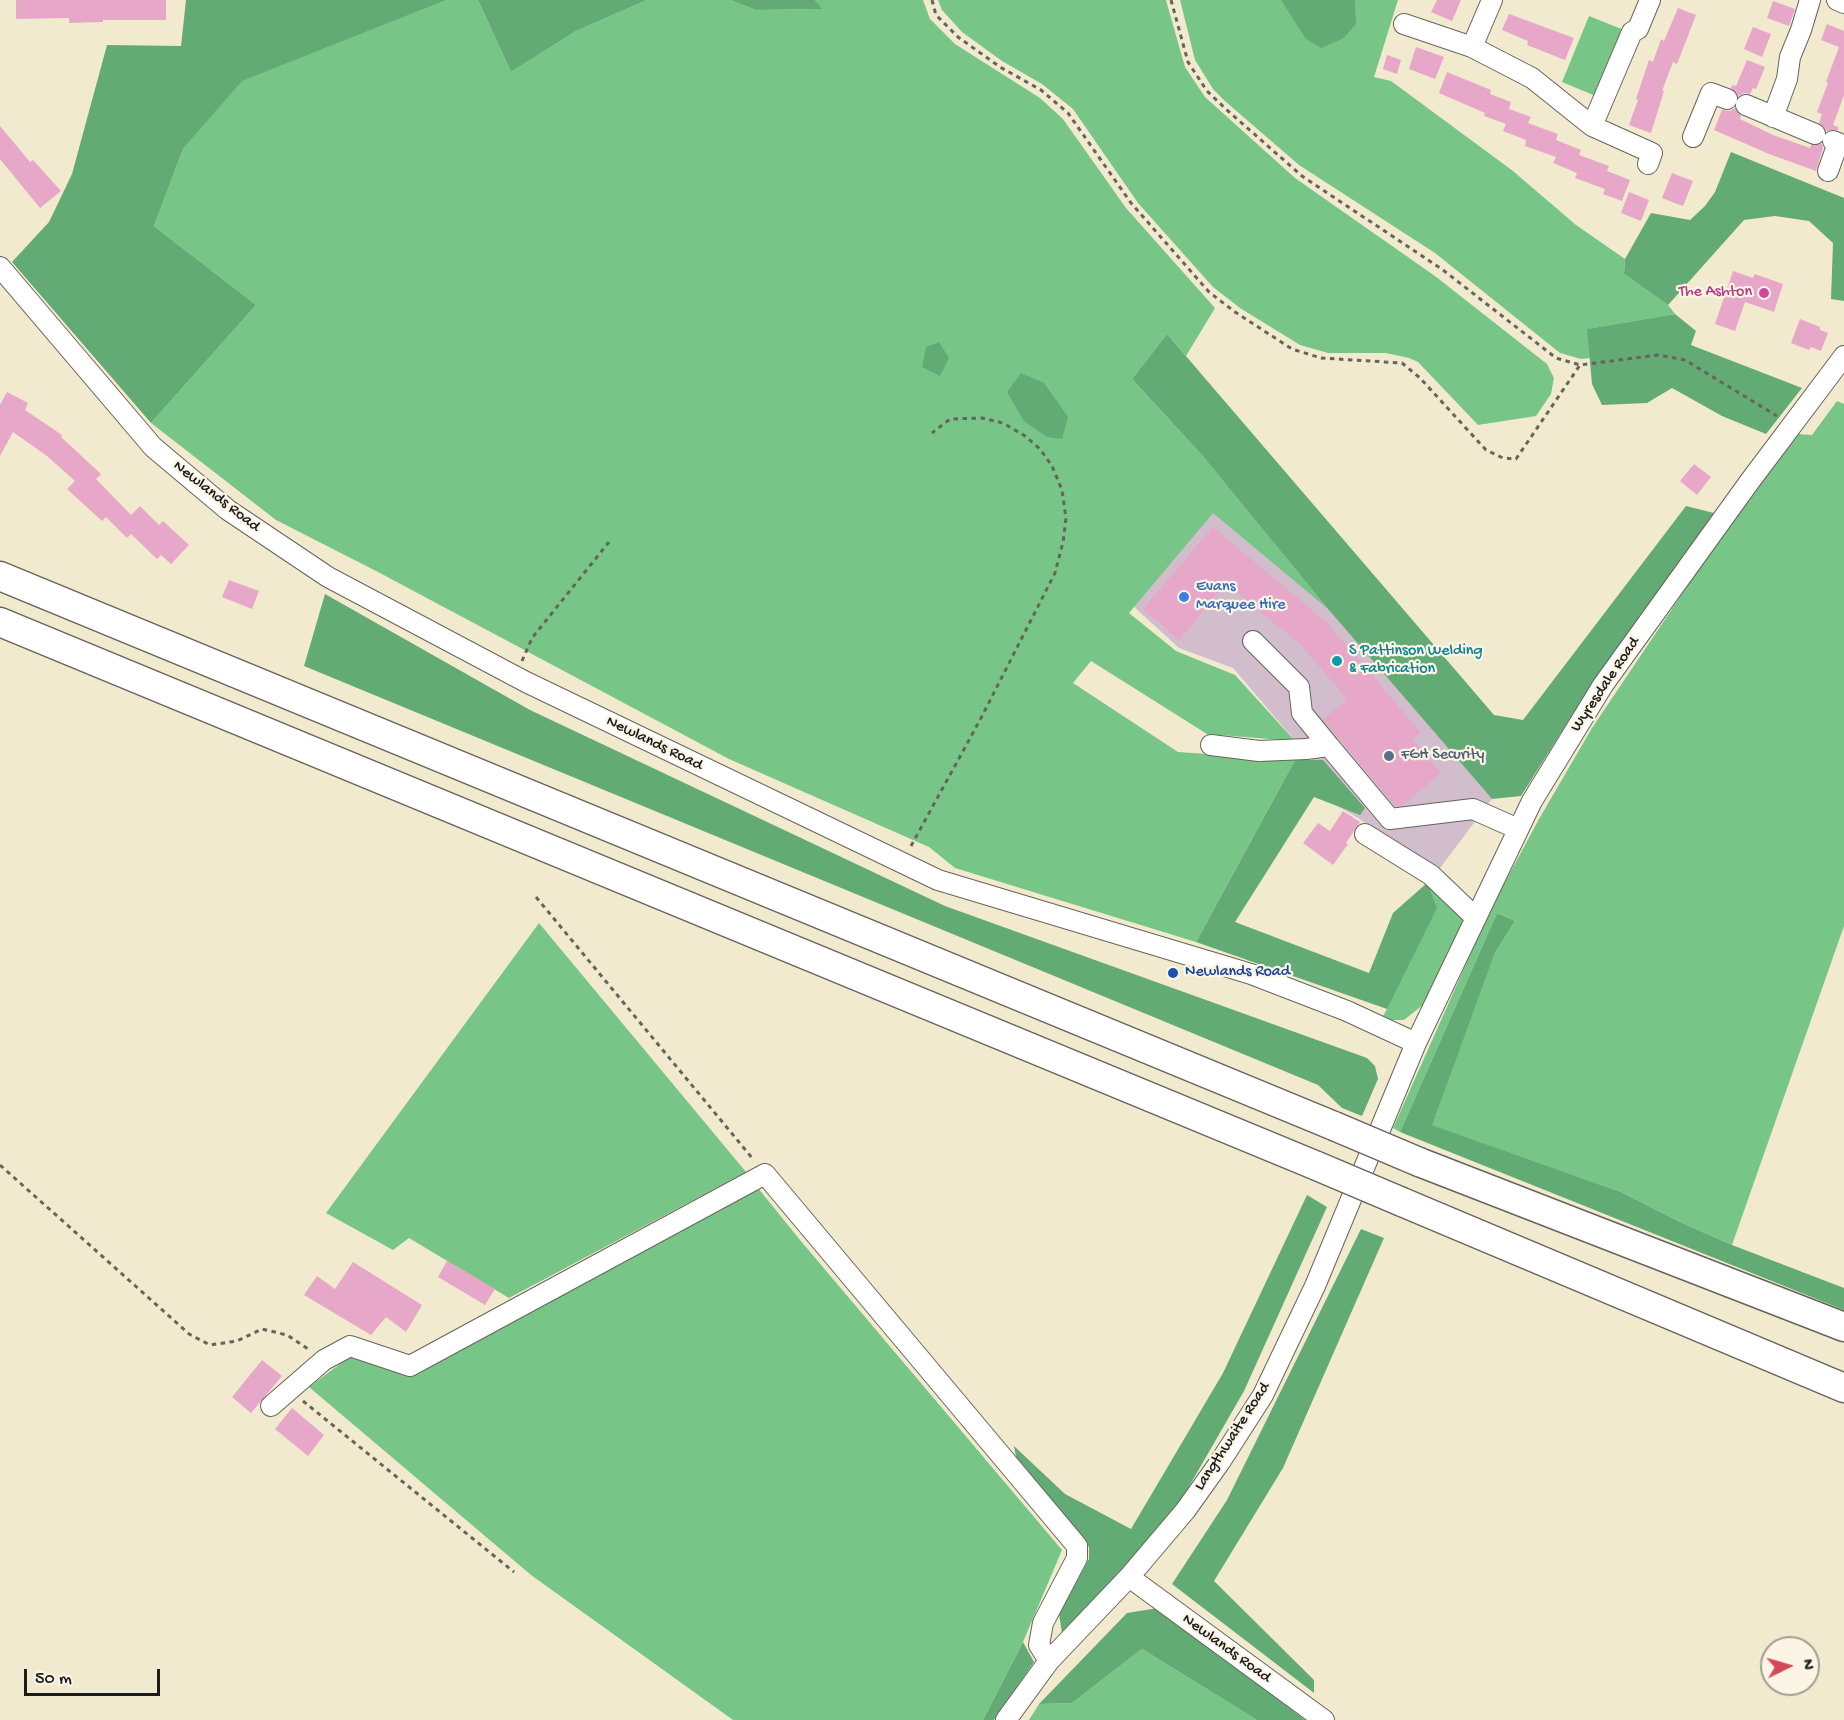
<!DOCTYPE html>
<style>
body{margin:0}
#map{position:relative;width:1844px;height:1720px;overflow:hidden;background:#f2eacf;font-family:"Gochi Hand",sans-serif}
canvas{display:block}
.north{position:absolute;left:1760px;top:1636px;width:60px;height:60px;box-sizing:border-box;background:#fcf5e5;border:2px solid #a29e95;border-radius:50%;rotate:85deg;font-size:16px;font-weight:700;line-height:24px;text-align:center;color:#1c1c1c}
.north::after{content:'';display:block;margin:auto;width:21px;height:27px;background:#d1495b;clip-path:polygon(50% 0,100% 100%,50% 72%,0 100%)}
.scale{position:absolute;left:24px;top:1669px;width:136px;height:27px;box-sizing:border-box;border:3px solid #1c1c1c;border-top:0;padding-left:8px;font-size:18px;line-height:21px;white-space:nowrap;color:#1c1c1c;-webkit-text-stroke:4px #fcf5e5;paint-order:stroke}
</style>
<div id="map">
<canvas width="1844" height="1720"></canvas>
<div class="north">N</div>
<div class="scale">50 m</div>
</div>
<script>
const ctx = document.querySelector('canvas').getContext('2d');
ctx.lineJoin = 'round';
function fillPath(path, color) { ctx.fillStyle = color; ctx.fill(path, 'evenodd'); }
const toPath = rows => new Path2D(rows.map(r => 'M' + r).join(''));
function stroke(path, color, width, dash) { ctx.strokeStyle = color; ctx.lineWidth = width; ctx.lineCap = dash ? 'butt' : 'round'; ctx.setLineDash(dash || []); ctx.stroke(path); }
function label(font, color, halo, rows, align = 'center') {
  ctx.font = font + ' "Gochi Hand",sans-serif'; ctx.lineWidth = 4.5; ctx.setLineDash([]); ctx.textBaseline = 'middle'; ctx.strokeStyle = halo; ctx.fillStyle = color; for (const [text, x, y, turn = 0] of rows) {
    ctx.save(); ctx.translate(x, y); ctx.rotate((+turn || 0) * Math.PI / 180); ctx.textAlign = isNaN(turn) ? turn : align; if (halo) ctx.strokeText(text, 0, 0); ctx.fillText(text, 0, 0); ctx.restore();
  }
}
fillPath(toPath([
 [1201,454,1328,609,1492,799,1440,868,1302,784,1315,764,1233,668,1179,648,1109,584]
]), '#d1bdcc');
fillPath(toPath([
 [447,0,478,0,511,72,576,31,647,0,730,0,756,10,821,9,815,0,923,0,930,19,955,44,1040,98,1063,119,1126,208,1215,308,1186,356,1167,334,1132,379,1201,454,1328,609,1213,513,1129,613,1176,651,1235,675,1295,741,1207,734,1091,661,1073,683,1178,752,1295,760,1196,942,955,868,929,847,729,759,378,572,276,520,151,423,256,305,154,226,183,149,241,81],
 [938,0,1166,0,1185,67,1205,97,1295,178,1435,276,1547,364,1554,378,1551,394,1536,416,1478,425,1418,362,1409,358,1386,353,1328,353,1300,345,1240,308,1213,287,1138,203,1073,109,1042,84,1002,61,962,32,942,10],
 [1180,0,1398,0,1374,77,1391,81,1513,171,1576,225,1625,259,1624,274,1668,305,1675,314,1588,329,1590,358,1581,359,1560,353,1435,253,1299,165,1226,102,1213,89,1195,60],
 [1589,16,1624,30,1598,97,1562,82],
 [1837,401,1844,404,1844,926,1732,1245,1680,1222,1621,1192,1431,1125,1495,953,1515,921,1497,913,1400,1132,1393,1128,1491,908,1539,819,1592,728,1717,542,1798,434,1812,435],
 [1427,883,1456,906,1464,921,1424,1004,1404,1020,1392,1020,1383,1016,1387,1009],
 [539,923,746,1172,509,1298,409,1238,393,1250,326,1213],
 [758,1188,800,1240,1062,1550,1023,1642,983,1720,733,1720,531,1575,309,1387,352,1355,412,1377],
 [1142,1649,1257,1720,1029,1720,1039,1704,1072,1703]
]), '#78c687');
fillPath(toPath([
 [186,0,447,0,242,81,183,149,154,226,256,305,151,423,12,262,49,222,72,174,107,45,181,46],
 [478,0,647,0,576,31,511,72],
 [730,0,815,0,822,9,756,10],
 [1281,0,1355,0,1356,24,1344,38,1321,48,1306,39],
 [1731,152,1844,198,1844,301,1831,299,1833,243,1809,221,1775,216,1744,220,1668,305,1624,274,1625,259,1651,213,1690,220,1705,206,1715,192],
 [1675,314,1696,331,1691,345,1802,388,1766,434,1722,416,1672,388,1647,403,1602,405,1592,384,1587,329],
 [1167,334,1494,715,1523,720,1686,506,1718,514,1591,685,1521,796,1492,799,1328,609,1201,454,1132,379],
 [939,342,949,358,940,376,922,367,926,347],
 [1021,373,1044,383,1068,417,1062,439,1047,437,1024,421,1007,392],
 [325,594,530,710,945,906,1367,1058,1375,1066,1378,1079,1362,1116,1342,1108,1318,1085,304,666],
 [1295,760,1323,760,1365,808,1360,815,1314,797,1235,922,1369,973,1393,913,1427,883,1437,908,1387,1009,1196,942],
 [1497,913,1515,921,1495,953,1432,1125,1621,1192,1680,1222,1732,1245,1844,1288,1844,1310,1400,1132],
 [1307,1195,1327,1207,1244,1391,1187,1490,1134,1565,1062,1633,1059,1614,1089,1559,1089,1547,1016,1457,1014,1446,1065,1494,1131,1529,1223,1373],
 [1361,1229,1384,1238,1283,1468,1214,1581,1314,1680,1314,1693,1172,1584,1227,1500],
 [1158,1608,1305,1720,1257,1720,1142,1649,1072,1703,1039,1704,1127,1613],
 [1023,1642,1034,1662,994,1720,983,1720]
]), '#62ab74');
fillPath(toPath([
 [16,0,166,0,166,20,103,20,103,22,69,23,69,18,16,19],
 [1437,0,1461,0,1452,21,1431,12],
 [1773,1,1795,9,1789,26,1767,18],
 [1678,8,1696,15,1677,64,1673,62,1662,91,1664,91,1651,133,1629,125,1638,100,1636,99,1649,60,1653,62,1661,39,1664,41],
 [1509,14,1574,38,1565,60,1527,45,1528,41,1502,30],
 [1827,24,1844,31,1844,95,1833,125,1838,127,1838,130,1826,131,1819,123,1822,114,1817,112,1828,83,1826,82,1839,47,1821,40],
 [1753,27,1771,34,1762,57,1744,49],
 [1416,47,1444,57,1435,79,1409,69],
 [1387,55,1401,60,1397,74,1383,69],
 [1747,60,1765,67,1756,89,1753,88,1750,94,1744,93,1738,96,1731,88,1732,85,1736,86],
 [1447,72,1491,90,1490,94,1511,102,1509,109,1531,117,1528,123,1558,134,1556,140,1581,150,1579,155,1609,166,1607,171,1630,180,1622,201,1603,194,1605,189,1575,178,1577,173,1553,163,1556,157,1525,146,1526,140,1503,131,1506,124,1484,116,1485,113,1439,93],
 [1735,108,1741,116,1740,119,1773,135,1810,148,1811,145,1822,144,1823,148,1816,171,1769,154,1714,130,1722,110,1730,111],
 [0,126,30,162,33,160,61,191,40,208,0,159],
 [1672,173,1693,181,1683,206,1662,198],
 [1629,192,1649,200,1641,221,1621,213],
 [1733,271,1753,278,1755,274,1783,284,1774,312,1745,302,1735,331,1715,324],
 [1800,319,1820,327,1820,330,1828,333,1821,351,1811,347,1809,350,1791,343],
 [7,392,28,403,25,410,62,435,61,437,101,474,96,479,131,515,140,506,159,525,163,521,189,545,171,564,161,555,157,559,131,534,127,538,106,517,102,521,67,489,75,481,47,456,13,432,0,456,0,405],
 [1694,464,1711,477,1697,495,1680,481],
 [1213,527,1327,623,1421,733,1413,739,1441,773,1403,805,1395,806,1323,720,1347,699,1301,645,1226,584,1179,640,1143,609],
 [229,580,259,591,252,609,222,597],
 [1343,811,1360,822,1346,843,1348,844,1333,865,1303,843,1318,823,1330,831],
 [447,1261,495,1289,485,1305,438,1277],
 [353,1262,422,1305,406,1332,386,1317,371,1335,304,1295,317,1276,335,1289],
 [262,1360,282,1376,251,1413,232,1397],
 [292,1408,324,1435,308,1456,275,1429]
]), '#e6a7c8');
const minor = toPath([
 [1837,0,1844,3],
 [1404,24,1472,47,1532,78,1592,126,1652,153,1648,164],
 [1472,47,1492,0],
 [1746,105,1815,134],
 [1773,117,1787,79,1790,57,1801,30,1810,0],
 [1592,126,1632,32,1638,29,1650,0],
 [1693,137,1711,93,1727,99],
 [1828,171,1838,143,1833,141],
 [0,267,153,447,228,510,328,577,526,682,938,880,1251,974,1347,1011,1416,1043],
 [1253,641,1299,687,1302,713,1329,746],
 [1211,745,1259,751,1306,749,1329,746,1390,819,1473,809,1518,829],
 [1365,834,1431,875,1476,918],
 [271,1406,324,1360,350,1346,410,1366,765,1174,1077,1546,1077,1558,1043,1623,1039,1645,1049,1661],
 [1129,1577,1324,1720],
 [1006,1720,1049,1661,1129,1577,1185,1511,1220,1462,1263,1395,1315,1286,1416,1043,1532,801,1603,685,1750,481,1844,356]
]);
const highway = toPath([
 [0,576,1334,1126],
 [0,622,1317,1166],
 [1419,1162,1844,1327],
 [1402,1202,1844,1388]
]);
stroke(minor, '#67645b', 22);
stroke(highway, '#67645b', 31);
stroke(toPath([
 [932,0,936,15,958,37,1000,67,1041,90,1068,113,1131,203,1209,292,1235,312,1292,349,1321,358,1402,363,1420,378,1486,450,1503,458,1516,459,1580,365],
 [1171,0,1188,62,1207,91,1228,111,1302,176,1443,270,1556,358,1580,365,1658,355,1685,360,1777,416],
 [522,661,532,638,609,542],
 [911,846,980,720,1055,573,1063,542,1066,518,1062,490,1052,466,1040,449,1025,436,1003,423,982,418,950,419,932,433],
 [536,897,753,1159],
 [0,1165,189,1334,210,1345,237,1341,262,1329,287,1335,308,1349],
 [303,1401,514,1572]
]), '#67645b', 3, [4.5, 4.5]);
stroke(minor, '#fff', 20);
stroke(highway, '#fff', 28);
const highwayBridge = toPath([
 [1334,1126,1419,1162],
 [1317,1166,1402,1202]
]);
stroke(highwayBridge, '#67645b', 31, []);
stroke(highwayBridge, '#fff', 28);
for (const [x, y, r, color] of [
 [1764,293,6,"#d1479c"],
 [1184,597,6,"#3f7fe0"],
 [1337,661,6,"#0f9aa8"],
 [1389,756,6,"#5c6f8a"],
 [1173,973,6,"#1a4fb4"]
]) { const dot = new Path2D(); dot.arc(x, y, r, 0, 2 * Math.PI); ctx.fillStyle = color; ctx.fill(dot); stroke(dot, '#fcf5e5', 2); }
label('16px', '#b23c85', '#fcf5e5', [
 ["The Ashton",1752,293]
], 'right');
label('16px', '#1c1c1c', '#fcf5e5', [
 ["Newlands Road",216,497,38],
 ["Wyresdale Road",1606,685,-56],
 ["Newlands Road",654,744,26],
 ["Langthwaite Road",1233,1437,-57],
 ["Newlands Road",1226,1649,36]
]);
label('16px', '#366cbe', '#fcf5e5', [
 ["Evans",1196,588],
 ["Marquee Hire",1196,606]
], 'left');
label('16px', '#0d838f', '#fcf5e5', [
 ["S Pattinson Welding",1349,652],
 ["& Fabrication",1349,670]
], 'left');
label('16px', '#4e5e75', '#fcf5e5', [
 ["FGH Security",1401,756]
], 'left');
label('16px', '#164399', '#fcf5e5', [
 ["Newlands Road",1185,973]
], 'left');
</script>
